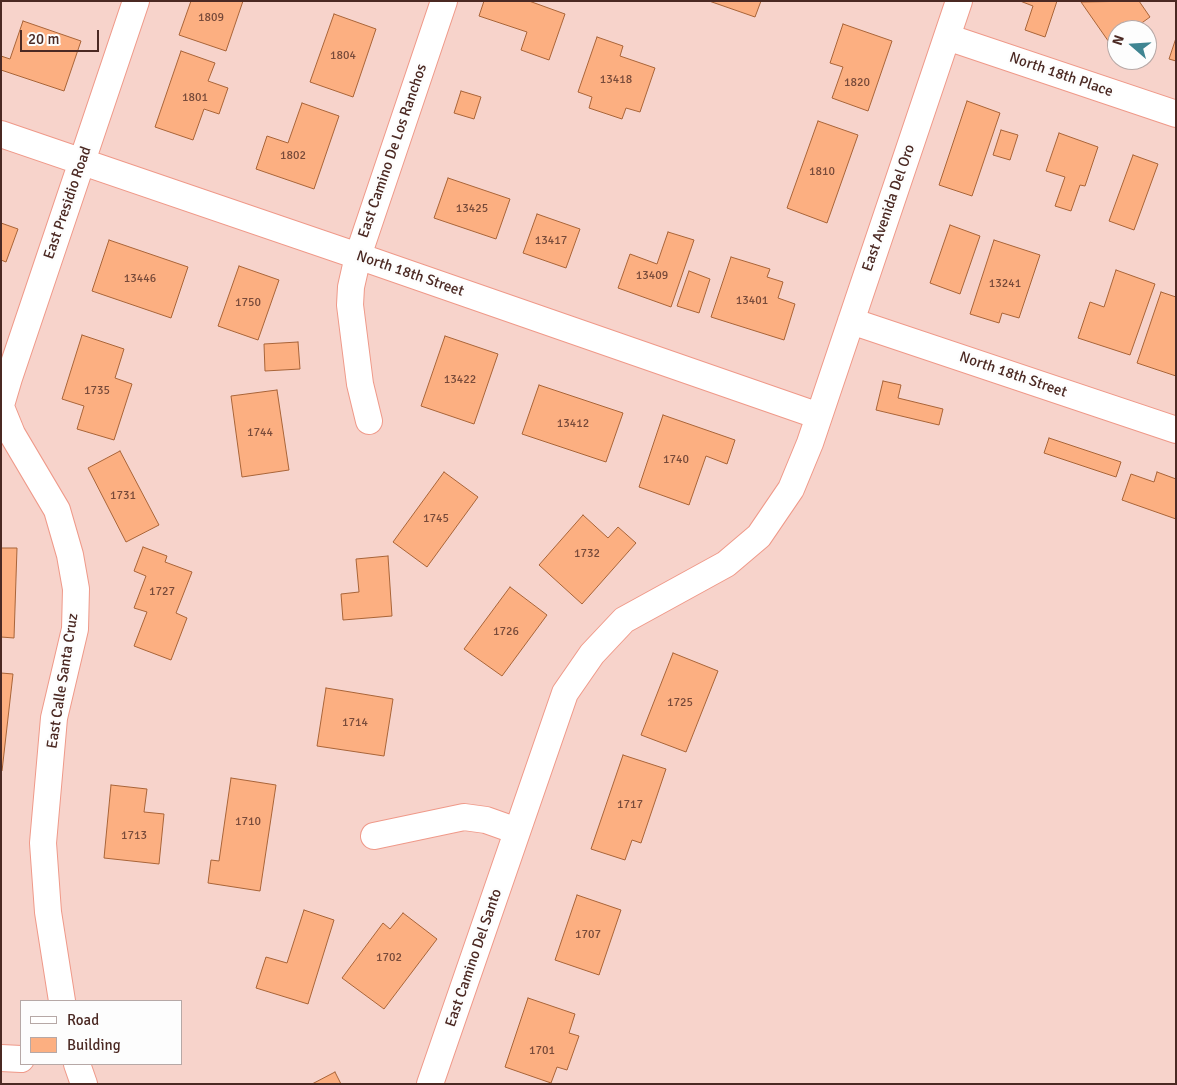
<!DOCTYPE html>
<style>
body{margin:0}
#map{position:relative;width:1177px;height:1085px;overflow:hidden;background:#f7d3cb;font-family:Signika,sans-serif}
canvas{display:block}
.frame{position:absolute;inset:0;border:2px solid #4b2923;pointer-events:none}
.legend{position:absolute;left:20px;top:1000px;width:162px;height:65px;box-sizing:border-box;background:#fdfdfd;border:1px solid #b6a8a6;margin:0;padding:6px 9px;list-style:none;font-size:15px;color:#4b2923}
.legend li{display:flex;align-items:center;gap:10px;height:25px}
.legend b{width:25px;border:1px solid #b6a8a6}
.north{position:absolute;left:1107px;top:20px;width:50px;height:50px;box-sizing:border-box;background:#fdfdfd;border:1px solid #b6a8a6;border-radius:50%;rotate:289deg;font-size:14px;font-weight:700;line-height:20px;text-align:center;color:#4b2923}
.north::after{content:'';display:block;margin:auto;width:18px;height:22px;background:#408592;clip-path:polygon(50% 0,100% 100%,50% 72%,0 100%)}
.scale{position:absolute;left:20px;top:30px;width:79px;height:22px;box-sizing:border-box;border:2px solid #4b2923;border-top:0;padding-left:6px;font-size:15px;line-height:18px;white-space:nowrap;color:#4b2923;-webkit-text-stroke:4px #fdfdfd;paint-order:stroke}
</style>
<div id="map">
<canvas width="1177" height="1085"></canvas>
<div class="frame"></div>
<ul class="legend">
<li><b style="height:6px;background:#fff"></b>Road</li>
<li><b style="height:14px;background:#fcaf81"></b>Building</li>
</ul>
<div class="north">N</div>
<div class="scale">20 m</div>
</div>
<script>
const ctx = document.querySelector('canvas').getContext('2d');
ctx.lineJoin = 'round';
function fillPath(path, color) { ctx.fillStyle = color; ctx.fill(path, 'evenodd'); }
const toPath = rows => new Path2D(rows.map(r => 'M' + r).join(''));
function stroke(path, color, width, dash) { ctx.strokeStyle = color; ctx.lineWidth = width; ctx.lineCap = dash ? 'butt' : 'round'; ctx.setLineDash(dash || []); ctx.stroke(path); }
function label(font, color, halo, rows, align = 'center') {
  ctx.font = font + ' Signika,sans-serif'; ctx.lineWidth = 5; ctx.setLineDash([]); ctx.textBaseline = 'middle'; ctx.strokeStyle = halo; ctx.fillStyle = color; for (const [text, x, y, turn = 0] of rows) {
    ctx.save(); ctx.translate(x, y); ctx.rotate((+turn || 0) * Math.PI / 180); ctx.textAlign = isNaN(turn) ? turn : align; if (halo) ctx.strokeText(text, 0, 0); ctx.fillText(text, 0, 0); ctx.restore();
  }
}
const building = toPath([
 [191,1,243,1,226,51,179,35,191,1],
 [484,1,529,1,565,14,549,60,521,50,527,32,479,16,484,1],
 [709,1,761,1,755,17,709,1],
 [1020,1,1057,1,1045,37,1025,30,1033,6,1020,1],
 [1139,1,1150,17,1132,30,1117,30,1117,40,1111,45,1081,2,1139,1],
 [334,14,376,29,353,97,310,82,334,14],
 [23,21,81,41,64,91,1,70,1,56,10,59,23,21],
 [843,24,892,41,868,111,832,98,843,67,830,63,843,24],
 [597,37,623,46,620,56,655,68,640,112,626,108,622,119,589,108,592,97,578,92,597,37],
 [1176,38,1176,61,1169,59,1176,38],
 [181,51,215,63,208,81,228,88,219,114,204,109,193,140,155,127,181,51],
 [461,91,481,97,474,119,454,113,461,91],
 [967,101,1000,113,972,196,939,185,967,101],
 [302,103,339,116,314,189,256,169,267,136,288,143,302,103],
 [818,121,858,135,827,223,787,208,818,121],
 [1001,130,1018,135,1010,160,993,155,1001,130],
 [1059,133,1098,147,1085,186,1080,185,1071,211,1055,206,1065,177,1046,171,1059,133],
 [1133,155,1158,164,1134,230,1109,221,1133,155],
 [448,178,510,199,496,239,434,218,448,178],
 [537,214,580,229,566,268,523,253,537,214],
 [1,223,18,229,6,262,1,260,1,223],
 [950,225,980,236,960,294,930,283,950,225],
 [668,232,694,240,671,307,618,288,630,254,657,264,668,232],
 [109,240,188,267,171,318,92,291,109,240],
 [994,240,1040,255,1019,318,1002,313,999,323,970,314,994,240],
 [731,257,770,269,767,277,783,282,778,298,795,304,784,340,711,317,731,257],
 [239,266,279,280,258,340,218,326,239,266],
 [1116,270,1155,284,1130,355,1078,338,1090,302,1104,307,1116,270],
 [689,271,710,279,699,313,677,306,689,271],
 [1161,292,1176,297,1176,376,1137,363,1161,292],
 [82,335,124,349,115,378,132,384,114,440,77,429,84,406,62,399,82,335],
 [445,336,498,354,474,424,421,406,445,336],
 [298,342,300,369,265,371,264,344,298,342],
 [883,381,901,385,898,398,943,409,939,425,876,410,883,381],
 [539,385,623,413,606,462,522,434,539,385],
 [277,390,289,470,242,477,231,396,277,390],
 [663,415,735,440,727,464,706,456,689,505,639,487,663,415],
 [1049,438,1121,462,1116,477,1044,453,1049,438],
 [120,451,159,525,126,542,88,468,120,451],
 [444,472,478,497,427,567,393,542,444,472],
 [1157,472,1176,479,1176,519,1122,500,1131,474,1154,482,1157,472],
 [583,515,608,538,618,527,636,543,582,604,539,565,583,515],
 [1,522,1,548,17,548,14,638,1,637,1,522],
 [143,547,167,556,165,562,192,572,176,613,187,618,171,660,134,646,147,612,134,608,146,576,134,571,143,547],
 [388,556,392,616,343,620,341,594,359,592,356,559,388,556],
 [510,587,547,615,502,676,464,649,510,587],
 [673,653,718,671,686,752,641,735,673,653],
 [1,673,13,674,2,771,1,771,1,673],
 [326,688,393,699,384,756,317,746,326,688],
 [623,755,666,769,641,843,632,840,625,860,591,849,623,755],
 [231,778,276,785,260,891,208,883,211,860,219,861,231,778],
 [111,785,147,789,144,812,164,814,159,864,104,858,111,785],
 [577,895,621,910,599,975,555,960,577,895],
 [304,910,334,920,308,1004,256,988,266,957,287,963,304,910],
 [403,913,437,939,384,1009,342,978,383,923,390,929,403,913],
 [528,998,575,1014,569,1033,579,1036,567,1070,557,1067,551,1083,505,1067,528,998],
 [335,1072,341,1084,312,1084,335,1072]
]);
fillPath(building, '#fcaf81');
stroke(building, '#a96438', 1);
const minor = toPath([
 [947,37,1176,114],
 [1,134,358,256,819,416],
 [851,321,1176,430],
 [1,405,9,378,136,1],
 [1,407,12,434,57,510,70,555,76,589,75,629,54,718,43,843,48,912,62,1001],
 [369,421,360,384,350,305,351,287,358,256,444,1],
 [374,836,464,817,486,820,517,831],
 [1,1058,21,1059],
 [77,1064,84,1084],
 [430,1084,565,693,592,654,624,620,726,564,759,536,791,489,810,443,959,1]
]);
stroke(minor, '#ef9989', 28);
stroke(minor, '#fff', 26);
label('12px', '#774a3a', null, [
 ["1809",211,18],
 ["1804",343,56],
 ["13418",616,80],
 ["1820",857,83],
 ["1801",195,98],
 ["1802",293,156],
 ["1810",822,172],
 ["13425",472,209],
 ["13417",551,241],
 ["13409",652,276],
 ["13446",140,279],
 ["13241",1005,284],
 ["13401",752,301],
 ["1750",248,303],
 ["13422",460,380],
 ["1735",97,391],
 ["13412",573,424],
 ["1744",260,433],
 ["1740",676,460],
 ["1731",123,496],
 ["1745",436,519],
 ["1732",587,554],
 ["1727",162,592],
 ["1726",506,632],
 ["1725",680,703],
 ["1714",355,723],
 ["1717",630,805],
 ["1710",248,822],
 ["1713",134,836],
 ["1707",588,935],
 ["1702",389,958],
 ["1701",542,1051]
]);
label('15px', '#4b2923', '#fdfdfd', [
 ["North 18th Place",1061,75,19],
 ["East Camino De Los Ranchos",393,151,-71],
 ["East Presidio Road",68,203,-71],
 ["East Avenida Del Oro",889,208,-71],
 ["North 18th Street",410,274,19],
 ["North 18th Street",1013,375,19],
 ["East Calle Santa Cruz",63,681,-81],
 ["East Camino Del Santo",474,958,-71]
]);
</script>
